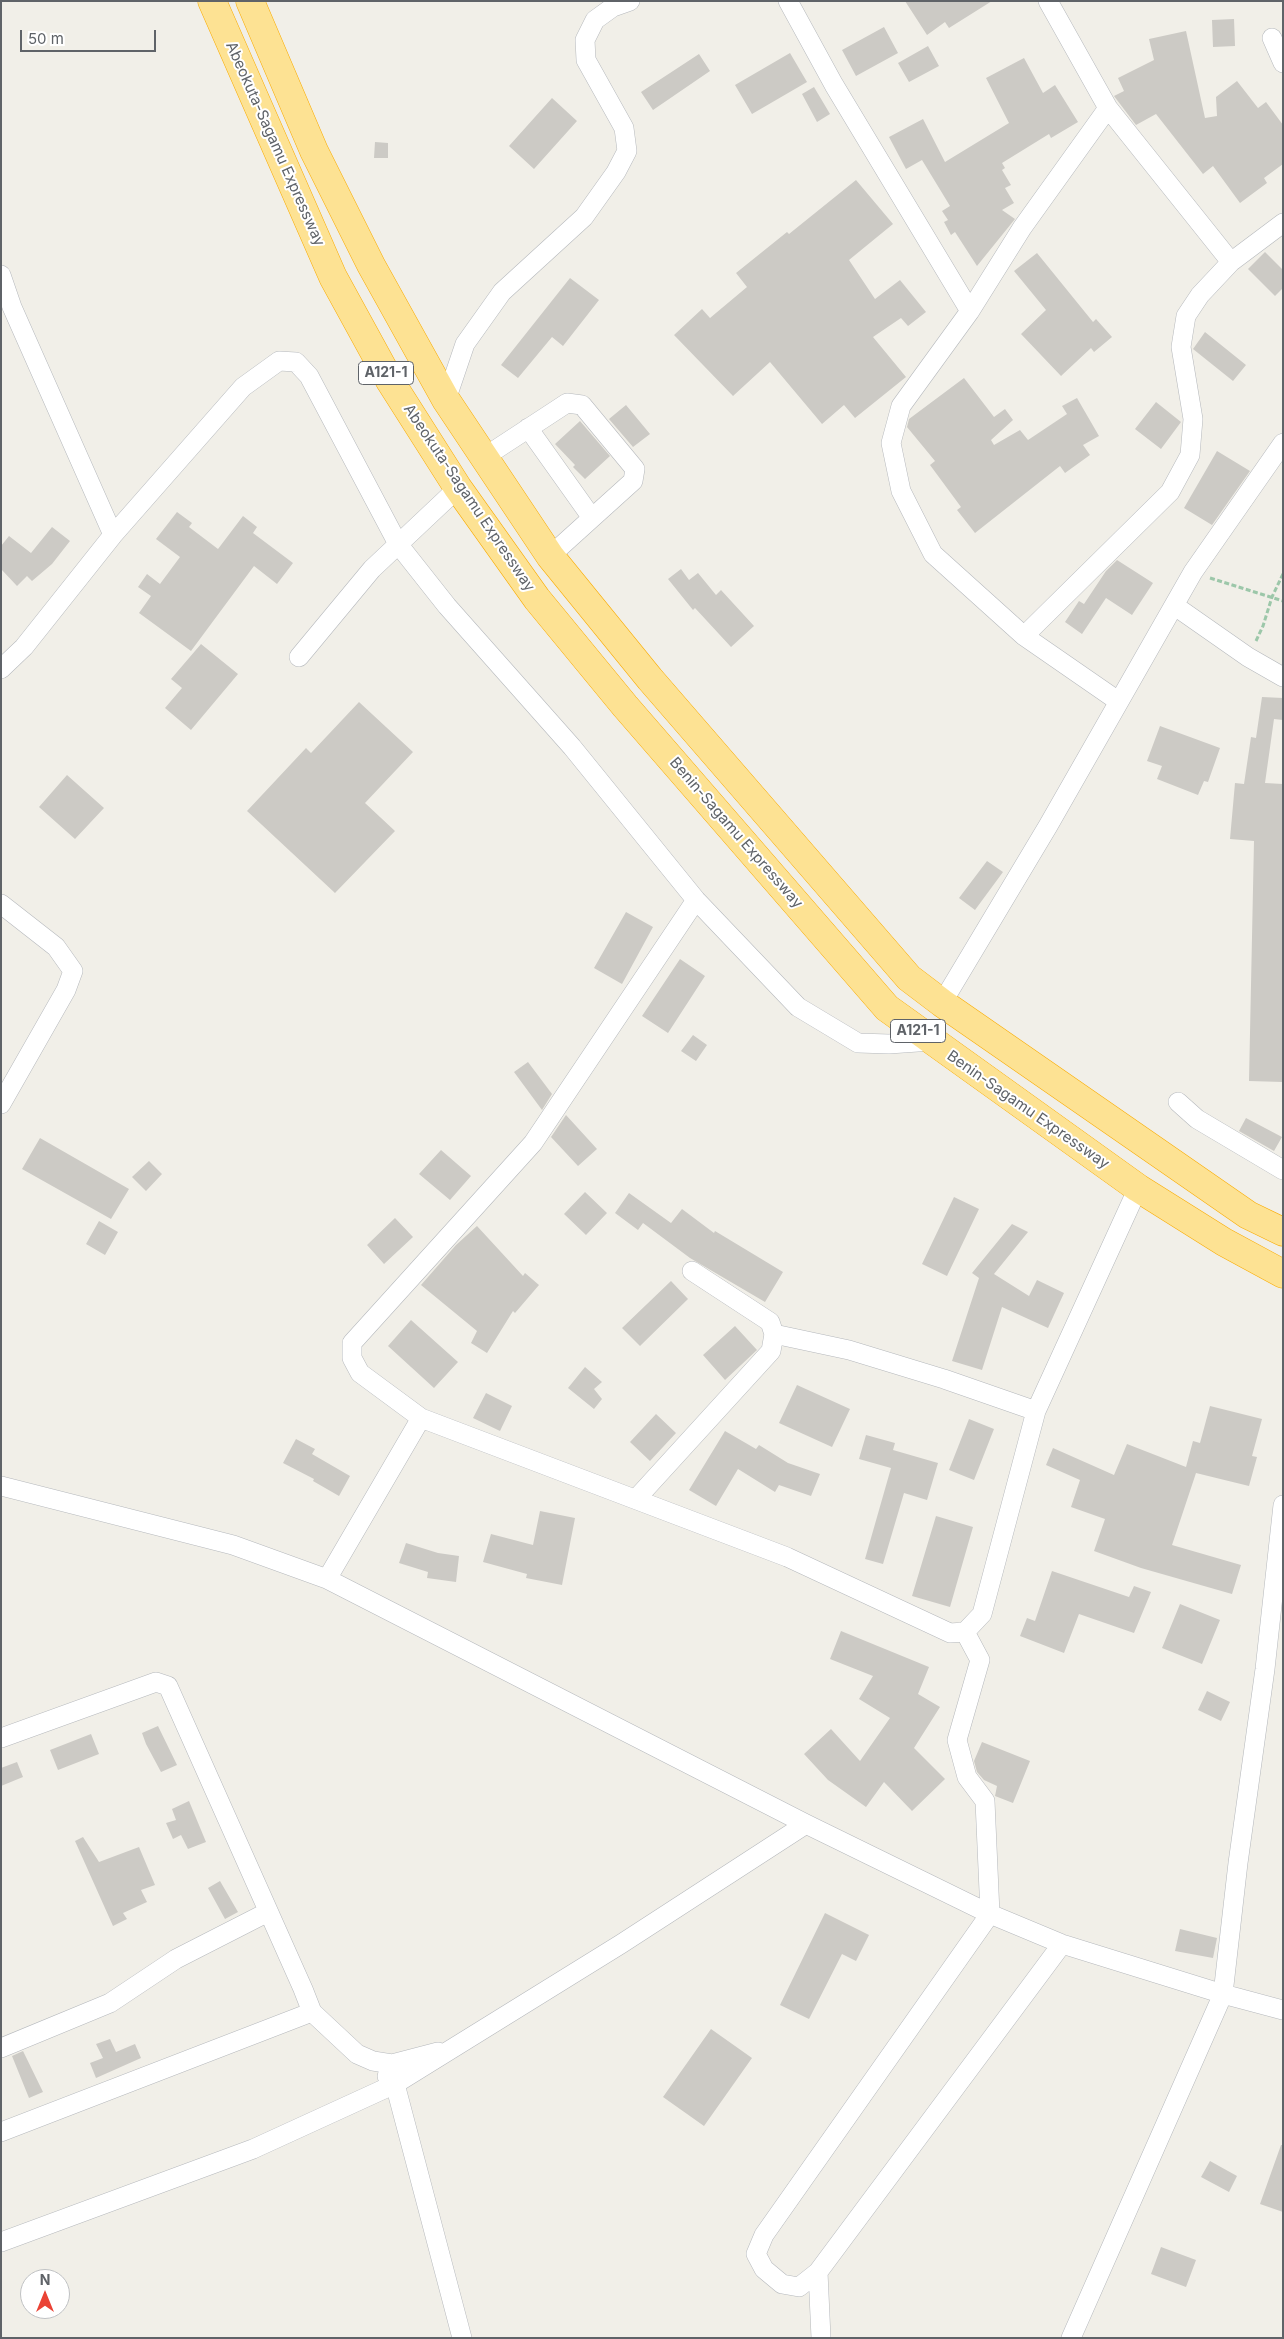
<!DOCTYPE html>
<style>
body{margin:0}
#map{position:relative;width:1284px;height:2339px;overflow:hidden;background:#f1efe8;font-family:Inter,sans-serif}
canvas{display:block}
.frame{position:absolute;inset:0;border:2px solid #5f6368;pointer-events:none}
.north{position:absolute;left:20px;top:2269px;width:50px;height:50px;box-sizing:border-box;background:#fff;border:1px solid #bfc1c3;border-radius:50%;rotate:0deg;font-size:14px;font-weight:700;line-height:20px;text-align:center;color:#5f6368}
.north::after{content:'';display:block;margin:auto;width:18px;height:22px;background:#ea4335;clip-path:polygon(50% 0,100% 100%,50% 72%,0 100%)}
.scale{position:absolute;left:20px;top:30px;width:136px;height:22px;box-sizing:border-box;border:2px solid #5f6368;border-top:0;padding-left:6px;font-size:15px;line-height:18px;white-space:nowrap;color:#5f6368;-webkit-text-stroke:4px #fff;paint-order:stroke}
</style>
<div id="map">
<canvas width="1284" height="2339"></canvas>
<div class="frame"></div>
<div class="north">N</div>
<div class="scale">50 m</div>
</div>
<script>
const ctx = document.querySelector('canvas').getContext('2d');
ctx.lineJoin = 'round';
function fillPath(path, color) { ctx.fillStyle = color; ctx.fill(path, 'evenodd'); }
const toPath = rows => new Path2D(rows.map(r => 'M' + r).join(''));
function stroke(path, color, width, dash) { ctx.strokeStyle = color; ctx.lineWidth = width; ctx.lineCap = dash ? 'butt' : 'round'; ctx.setLineDash(dash || []); ctx.stroke(path); }
function label(font, color, halo, rows, align = 'center') {
  ctx.font = font + ' Inter,sans-serif'; ctx.lineWidth = 4; ctx.setLineDash([]); ctx.textBaseline = 'middle'; ctx.strokeStyle = halo; ctx.fillStyle = color; for (const [text, x, y, turn = 0] of rows) {
    ctx.save(); ctx.translate(x, y); ctx.rotate((+turn || 0) * Math.PI / 180); ctx.textAlign = isNaN(turn) ? turn : align; if (halo) ctx.strokeText(text, 0, 0); ctx.fillText(text, 0, 0); ctx.restore();
  }
}
fillPath(toPath([
 [905,1,992,1,949,28,945,22,927,35],
 [1234,19,1235,46,1213,47,1212,20],
 [884,27,898,53,856,76,842,50],
 [1186,31,1205,118,1217,116,1216,97,1237,81,1258,108,1266,102,1283,125,1283,164,1264,178,1267,183,1240,203,1213,166,1203,174,1156,114,1136,125,1114,96,1124,91,1118,78,1154,60,1149,39],
 [928,46,939,66,909,82,898,63],
 [790,53,807,82,752,114,735,85],
 [699,54,710,71,653,110,641,92],
 [1024,58,1043,93,1055,85,1078,122,1051,138,1049,134,1002,163,1005,168,1002,170,1011,185,1005,188,1014,203,1002,210,1015,219,977,266,955,232,951,235,944,222,948,220,942,211,950,206,922,160,906,169,889,137,923,119,945,162,1009,123,986,78],
 [814,87,830,114,817,122,802,94],
 [552,98,577,121,534,169,509,146],
 [375,142,388,143,388,158,374,158],
 [856,180,893,224,849,260,875,299,900,280,926,312,908,326,901,318,873,337,906,377,855,418,844,405,822,424,770,362,733,396,674,335,702,309,710,318,747,287,736,273,787,232,789,234],
 [1265,252,1283,270,1283,288,1275,296,1248,269],
 [1037,253,1093,322,1096,319,1112,337,1094,352,1091,348,1061,376,1021,334,1046,310,1014,271],
 [570,278,599,300,563,346,552,337,518,378,501,365],
 [1205,332,1246,365,1233,381,1193,349],
 [964,378,994,417,1005,409,1013,420,991,440,994,445,1020,430,1028,440,1067,414,1062,406,1077,398,1099,436,1083,445,1090,455,1065,473,1060,466,975,533,957,510,961,507,930,465,935,461,907,427,909,419],
 [1156,402,1181,422,1161,449,1135,429],
 [626,405,650,434,633,447,609,419],
 [580,421,610,456,585,479,573,467,575,465,555,444],
 [1217,451,1250,471,1212,525,1184,508],
 [177,512,192,523,189,527,218,549,243,516,257,527,253,533,293,563,277,584,254,566,191,651,139,613,151,596,138,587,147,574,160,584,180,557,156,539],
 [52,527,70,541,52,564,32,581,27,576,17,586,1,569,1,546,9,536,31,553],
 [1117,560,1153,583,1132,615,1106,598,1082,634,1065,622,1079,601,1084,604,1106,571],
 [681,569,689,580,698,573,716,595,721,590,754,626,731,647,695,608,693,610,668,579],
 [201,644,238,674,191,730,165,708,182,688,171,679],
 [1262,697,1283,698,1283,720,1274,719,1265,783,1283,784,1283,1082,1249,1081,1254,841,1230,839,1235,783,1244,784,1251,737,1256,738],
 [359,702,413,752,365,803,395,831,335,893,247,811,306,748,311,753],
 [1160,726,1220,748,1208,782,1204,781,1198,795,1157,779,1162,766,1147,761],
 [67,775,104,808,75,839,39,807],
 [987,861,1003,872,975,910,959,898],
 [626,912,653,927,622,984,594,968],
 [680,959,705,976,668,1033,642,1016],
 [693,1035,707,1045,696,1061,681,1051],
 [528,1062,552,1094,542,1110,514,1072],
 [566,1115,597,1149,578,1166,551,1137],
 [1246,1118,1282,1137,1274,1151,1239,1131],
 [40,1138,129,1189,111,1219,22,1169],
 [441,1150,471,1176,450,1200,419,1174],
 [149,1161,162,1174,146,1191,132,1177],
 [585,1192,607,1213,586,1235,564,1214],
 [629,1193,671,1223,682,1209,714,1233,715,1231,783,1272,765,1302,690,1258,643,1223,638,1230,615,1213],
 [954,1197,979,1209,947,1276,922,1264],
 [395,1218,413,1237,384,1264,367,1245],
 [99,1221,118,1232,105,1255,86,1244],
 [1012,1224,1028,1232,994,1274,1029,1296,1037,1280,1064,1293,1048,1328,1002,1307,982,1370,952,1361,979,1278,972,1273],
 [477,1226,523,1276,525,1273,539,1285,515,1313,513,1311,487,1353,471,1343,477,1331,421,1285,456,1245],
 [671,1281,688,1299,640,1346,622,1328],
 [411,1320,458,1362,434,1388,388,1346],
 [735,1326,757,1350,725,1380,703,1355],
 [585,1367,602,1382,594,1389,602,1399,594,1409,568,1388],
 [797,1385,850,1409,832,1447,779,1423],
 [486,1393,512,1406,500,1431,473,1418],
 [1210,1406,1262,1419,1252,1456,1257,1457,1249,1486,1196,1473,1172,1545,1241,1565,1232,1594,1141,1568,1094,1551,1105,1519,1071,1507,1080,1480,1046,1465,1053,1448,1114,1475,1127,1444,1186,1467,1193,1441,1200,1443],
 [656,1414,676,1433,650,1461,630,1442],
 [969,1419,994,1429,974,1480,949,1470],
 [725,1431,756,1449,759,1445,788,1463,820,1474,811,1496,779,1485,775,1492,738,1469,716,1506,689,1490],
 [866,1435,895,1443,893,1450,938,1463,927,1500,904,1493,883,1564,865,1559,891,1468,859,1459],
 [296,1439,315,1449,312,1454,350,1476,339,1496,313,1481,314,1479,283,1463],
 [540,1511,575,1518,562,1585,526,1578,527,1574,483,1562,491,1534,533,1545],
 [936,1516,973,1527,950,1607,912,1596],
 [406,1543,438,1553,459,1556,456,1582,427,1578,428,1572,399,1563],
 [1052,1571,1129,1597,1134,1586,1151,1592,1134,1633,1079,1614,1064,1653,1020,1636,1027,1618,1035,1621],
 [1180,1604,1220,1620,1202,1664,1162,1648],
 [841,1631,929,1667,918,1694,940,1707,914,1748,945,1779,912,1811,884,1782,866,1807,828,1780,804,1754,831,1729,860,1761,890,1718,859,1699,873,1676,830,1659],
 [1207,1691,1230,1702,1221,1721,1198,1710],
 [158,1726,177,1765,161,1772,146,1744,142,1733],
 [91,1734,99,1754,58,1770,50,1750],
 [982,1742,1030,1761,1013,1803,995,1796,997,1786,984,1780,977,1772,974,1761],
 [17,1762,23,1777,1,1786,1,1768],
 [189,1801,206,1842,188,1849,181,1835,173,1839,166,1823,176,1820,172,1809],
 [83,1837,99,1862,139,1847,155,1885,141,1890,147,1902,123,1913,127,1919,113,1926,75,1841],
 [220,1881,238,1912,225,1919,208,1888],
 [825,1913,869,1935,856,1961,842,1954,809,2019,780,2005],
 [1180,1929,1217,1938,1213,1958,1175,1951],
 [711,2029,752,2058,704,2126,663,2097],
 [110,2039,116,2052,135,2044,141,2058,96,2078,90,2063,103,2058,96,2044],
 [23,2051,43,2092,29,2098,12,2056],
 [1281,2145,1283,2145,1283,2212,1260,2204],
 [1210,2161,1237,2176,1229,2192,1201,2177],
 [1161,2247,1196,2260,1186,2287,1151,2274]
]), '#cccac5');
const minor = toPath([
 [788,1,834,85,970,311],
 [1272,38,1283,63],
 [1108,108,1022,228,970,311,901,406,891,443,901,491,933,554,1024,636,1118,701],
 [1231,262,1283,223],
 [1,275,12,307,113,535],
 [446,400,465,344,502,292,584,217,616,172,627,151,624,128,586,60,585,40,595,20,613,7,630,1],
 [528,428,592,518],
 [483,458,567,403,582,405,635,469,633,481,550,556],
 [1175,606,1248,657,1283,677],
 [1024,636,1170,492,1190,455,1193,419,1181,347,1186,316,1200,295,1231,262,1108,108,1048,1],
 [299,657,372,569,458,488],
 [1,669,24,647,113,535,243,387,279,361,296,362,309,376,398,544,447,606,572,747,696,900,798,1007,858,1043,889,1044,932,1041],
 [696,900,533,1143,352,1343,352,1358,360,1373,421,1418,787,1557,950,1633,965,1632,982,1614,1036,1411,1138,1188],
 [1,904,56,947,73,971,66,990,1,1104],
 [942,1003,1048,826,1193,572,1283,443],
 [1178,1102,1197,1119,1283,1170],
 [774,1334,849,1350,944,1379,1036,1411],
 [1,1486,233,1545,327,1579,806,1824,990,1914,1062,1944,1223,1994,1283,2010],
 [636,1499,771,1351,774,1334,770,1322,692,1271],
 [327,1579,421,1418],
 [965,1632,980,1660,957,1740,967,1777,985,1801,990,1914,764,2235,756,2254,764,2269,782,2284,799,2287,818,2272,1062,1944],
 [1,1738,156,1682,168,1686,303,1989,312,2012,357,2054,373,2061,392,2064,438,2052],
 [1,2048,110,2003,176,1959,268,1912],
 [387,2076,395,2084,462,2338],
 [1,2132,312,2012],
 [1,2242,253,2149,395,2084,621,1944,806,1824],
 [818,2272,821,2338],
 [1071,2338,1223,1994,1238,1863,1265,1669,1283,1505]
]);
const highway = toPath([
 [212,1,333,277,390,381,458,488,537,599,625,706,887,1008,1138,1188,1224,1242,1283,1274],
 [250,1,314,151,371,265,446,400,550,556,650,679,909,978,942,1003,1248,1215,1283,1232]
]);
stroke(minor, '#b5b8bc', 20);
stroke(highway, '#f9ab00', 29);
stroke(toPath([
 [1210,578,1283,601],
 [1256,641,1263,626,1272,597,1283,574]
]), '#9cc7a9', 3, [5, 2.5]);
stroke(minor, '#fff', 19);
stroke(highway, '#fde293', 28);
for (const [x, y, w] of [
 [386,373,55],
 [918,1031,55]
]) { const box = new Path2D(); box.roundRect(x - w / 2, y - 11.5, w, 23, 4); ctx.fillStyle = '#fff'; ctx.fill(box); stroke(box, '#5f6368', 1); }
label('bold 14px', '#5f6368', null, [
 ["A121-1",386,373],
 ["A121-1",918,1031]
]);
label('15px', '#5f6368', '#fff', [
 ["Abeokuta-Sagamu Expressway",275,144,66],
 ["Abeokuta-Sagamu Expressway",469,498,56],
 ["Benin-Sagamu Expressway",736,833,49],
 ["Benin-Sagamu Expressway",1028,1110,35]
]);
</script>
